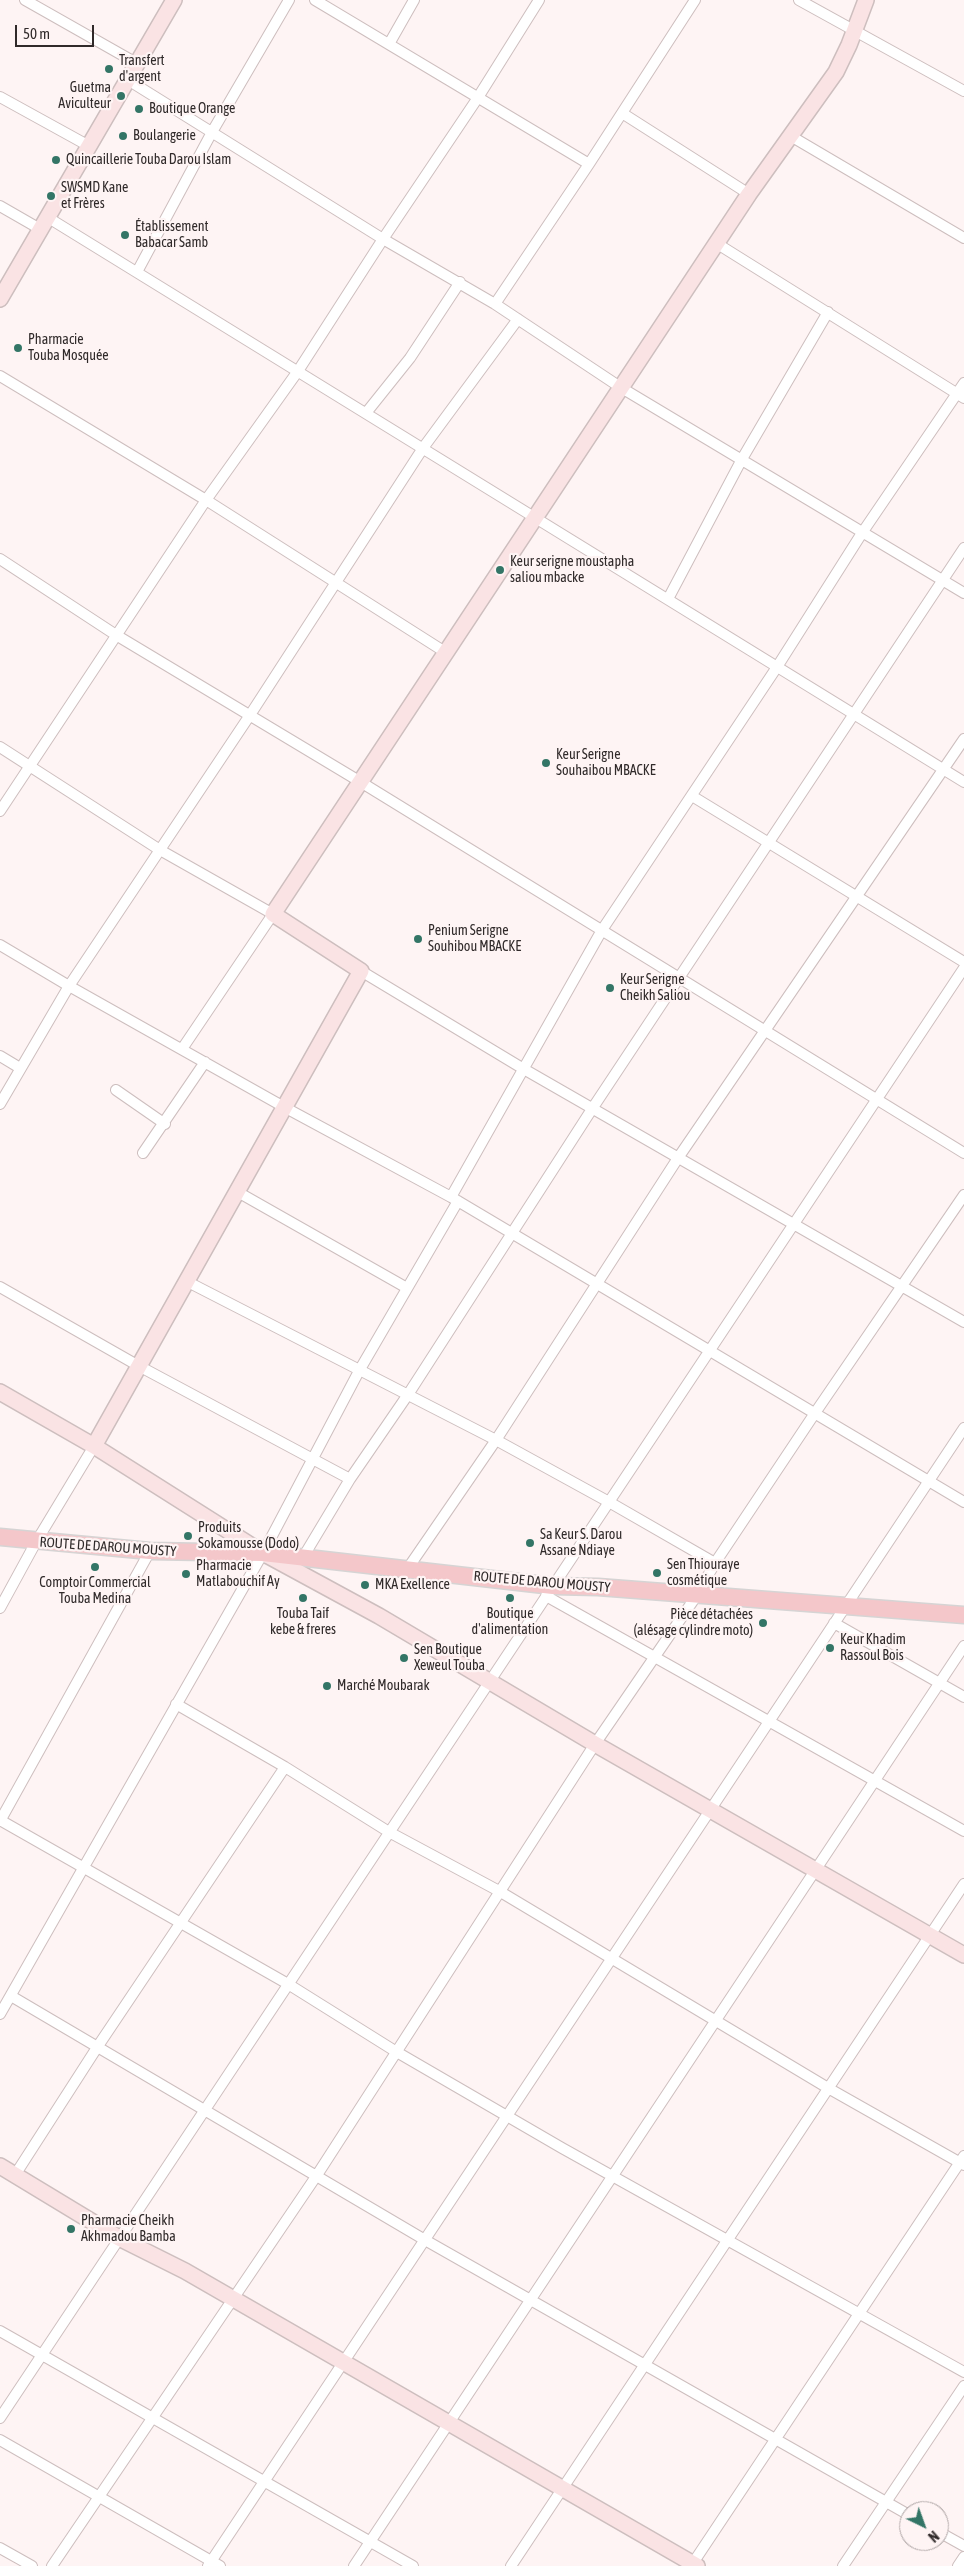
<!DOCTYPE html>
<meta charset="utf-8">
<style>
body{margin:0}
#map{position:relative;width:964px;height:2566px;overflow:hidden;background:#fef4f4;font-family:"Asap Condensed",sans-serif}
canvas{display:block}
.north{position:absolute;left:899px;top:2501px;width:50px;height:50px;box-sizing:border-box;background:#fef4f4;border:1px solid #aca3a3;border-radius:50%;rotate:138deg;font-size:14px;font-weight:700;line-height:20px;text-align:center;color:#302a2a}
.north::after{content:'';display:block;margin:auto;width:18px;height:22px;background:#337566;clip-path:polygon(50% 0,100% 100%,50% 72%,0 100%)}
.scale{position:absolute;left:15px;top:25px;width:79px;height:22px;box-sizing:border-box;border:2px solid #302a2a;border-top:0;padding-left:6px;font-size:15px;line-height:18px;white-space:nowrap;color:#302a2a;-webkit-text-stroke:4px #fef4f4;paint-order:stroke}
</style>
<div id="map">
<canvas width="964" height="2566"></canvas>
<div class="north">N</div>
<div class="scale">50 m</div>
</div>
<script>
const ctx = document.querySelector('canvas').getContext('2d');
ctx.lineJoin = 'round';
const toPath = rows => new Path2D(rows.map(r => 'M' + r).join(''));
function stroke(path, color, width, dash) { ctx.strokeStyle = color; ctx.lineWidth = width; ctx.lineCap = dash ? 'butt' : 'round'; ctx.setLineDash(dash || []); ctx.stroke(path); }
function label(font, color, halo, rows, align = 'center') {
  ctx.font = font + ' "Asap Condensed",sans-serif'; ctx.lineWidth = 4.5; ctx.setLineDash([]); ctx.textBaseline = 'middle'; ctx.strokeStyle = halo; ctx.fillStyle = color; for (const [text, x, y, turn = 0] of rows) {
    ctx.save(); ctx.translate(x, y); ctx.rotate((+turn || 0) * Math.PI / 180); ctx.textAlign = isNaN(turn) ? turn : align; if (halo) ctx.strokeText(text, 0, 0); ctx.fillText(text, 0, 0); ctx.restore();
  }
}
const street = toPath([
 [25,0,138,64],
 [315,0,589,164],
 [799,0,964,91],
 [389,44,414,0],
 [128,80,383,239,495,304,620,387,964,593],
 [0,97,89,146],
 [622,113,749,194],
 [789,135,964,238],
 [0,206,40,229],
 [47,217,964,782],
 [716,243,964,398],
 [137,272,212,132,289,0],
 [495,304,589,164,695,0],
 [0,376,206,500,445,652],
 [366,413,410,358,460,282],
 [0,559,116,635,359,781,964,1153],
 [668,599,742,459,828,312],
 [0,747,160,850,273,914,182,1049],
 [692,796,964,962],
 [0,811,206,500,298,371,383,239,477,99,539,0],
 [0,945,69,986,284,1107,451,1197,964,1502],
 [361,971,522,1068,964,1322],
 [0,1056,20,1068],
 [116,1090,165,1124],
 [0,1104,69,986,250,715,423,448,518,319],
 [143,1153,205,1062],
 [236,1191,407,1288],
 [451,1197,602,930,777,667,862,533,964,383],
 [188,1282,496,1440,609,1502,715,1563],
 [0,1287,137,1365,350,1479],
 [302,1559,350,1479,409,1393,592,1109,964,548],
 [406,1571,496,1440,678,1158,964,739],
 [546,1596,964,1831],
 [0,1608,36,1542,94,1446],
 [834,1623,964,1697],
 [176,1704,285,1767,389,1832,499,1891,828,2088,964,2165],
 [0,1820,288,1984,395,2051,562,2148,964,2372],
 [0,1821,150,1551],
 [11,1996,425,2240,909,2515],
 [0,2014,263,1553,359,1371,458,1201],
 [15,2175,98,2046,285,1767],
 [0,2331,413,2566],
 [0,2418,964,968],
 [0,2440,220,2566],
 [939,2532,964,2546],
 [0,2548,32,2566],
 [52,2566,317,2175,595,1744,697,1595,715,1563,815,1413,964,1195],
 [208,2566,964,1428],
 [354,2566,964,1646],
 [511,2566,964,1884],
 [691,2566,964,2156],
 [843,2566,964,2386],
 [958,2566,964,2557]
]);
const secondary = toPath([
 [0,299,174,0],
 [0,1392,94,1446,263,1553,379,1616,595,1744,964,1955],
 [94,1446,361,971,273,914,749,194,836,72,849,45,866,0],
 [0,2166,119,2238,185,2271,697,2566]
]);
const primary = toPath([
 [0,1537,150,1551,263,1553,553,1586,598,1587,964,1615]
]);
stroke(street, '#cdbebe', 12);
stroke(secondary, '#cdbebe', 18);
stroke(primary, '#d6d4d4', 19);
stroke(street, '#fff', 10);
stroke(secondary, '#fae3e4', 15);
stroke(primary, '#f4c7ca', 16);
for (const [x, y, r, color] of [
 [109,69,5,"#337566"],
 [121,96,5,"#337566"],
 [139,109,5,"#337566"],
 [123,136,5,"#337566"],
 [56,160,5,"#337566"],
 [51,196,5,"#337566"],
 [125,235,5,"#337566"],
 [18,348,5,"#337566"],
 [500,570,5,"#337566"],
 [546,763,5,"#337566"],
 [418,939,5,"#337566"],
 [610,988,5,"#337566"],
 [188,1536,5,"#337566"],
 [530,1543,5,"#337566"],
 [95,1567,5,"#337566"],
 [657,1573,5,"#337566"],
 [186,1574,5,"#337566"],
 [365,1585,5,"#337566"],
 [303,1598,5,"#337566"],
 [510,1598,5,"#337566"],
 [763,1623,5,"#337566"],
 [830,1648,5,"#337566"],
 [404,1658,5,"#337566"],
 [327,1686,5,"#337566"],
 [71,2229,5,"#337566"]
]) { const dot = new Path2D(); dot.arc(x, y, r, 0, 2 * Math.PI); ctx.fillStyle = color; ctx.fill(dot); stroke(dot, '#fef4f4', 2); }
label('14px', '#302a2a', '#fef4f4', [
 ["Transfert",119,61],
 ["d'argent",119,77],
 ["Guetma",111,88,"right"],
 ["Aviculteur",111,104,"right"],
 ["Boutique Orange",149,109],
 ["Boulangerie",133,136],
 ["Quincaillerie Touba Darou Islam",66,160],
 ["SWSMD Kane",61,188],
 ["et Frères",61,204],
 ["Établissement",135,227],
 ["Babacar Samb",135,243],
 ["Pharmacie",28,340],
 ["Touba Mosquée",28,356],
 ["Keur serigne moustapha",510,562],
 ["saliou mbacke",510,578],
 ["Keur Serigne",556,755],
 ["Souhaibou MBACKE",556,771],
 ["Penium Serigne",428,931],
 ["Souhibou MBACKE",428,947],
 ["Keur Serigne",620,980],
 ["Cheikh Saliou",620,996],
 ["Produits",198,1528],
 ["Sokamousse (Dodo)",198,1544],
 ["Sa Keur S. Darou",540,1535],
 ["Assane Ndiaye",540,1551],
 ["Sen Thiouraye",667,1565],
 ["cosmétique",667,1581],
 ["Pharmacie",196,1566],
 ["Matlabouchif Ay",196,1582],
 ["Comptoir Commercial",95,1583,"center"],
 ["Touba Medina",95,1599,"center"],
 ["MKA Exellence",375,1585],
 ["Touba Taif",303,1614,"center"],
 ["kebe & freres",303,1630,"center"],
 ["Boutique",510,1614,"center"],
 ["d'alimentation",510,1630,"center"],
 ["Pièce détachées",753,1615,"right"],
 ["(alésage cylindre moto)",753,1631,"right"],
 ["Keur Khadim",840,1640],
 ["Rassoul Bois",840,1656],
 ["Sen Boutique",414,1650],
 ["Xeweul Touba",414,1666],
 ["Marché Moubarak",337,1686],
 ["Pharmacie Cheikh",81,2221],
 ["Akhmadou Bamba",81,2237]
], 'left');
label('14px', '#302a2a', '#fef4f4', [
 ["ROUTE DE DAROU MOUSTY",108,1547,4],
 ["ROUTE DE DAROU MOUSTY",542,1582,5]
]);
</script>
